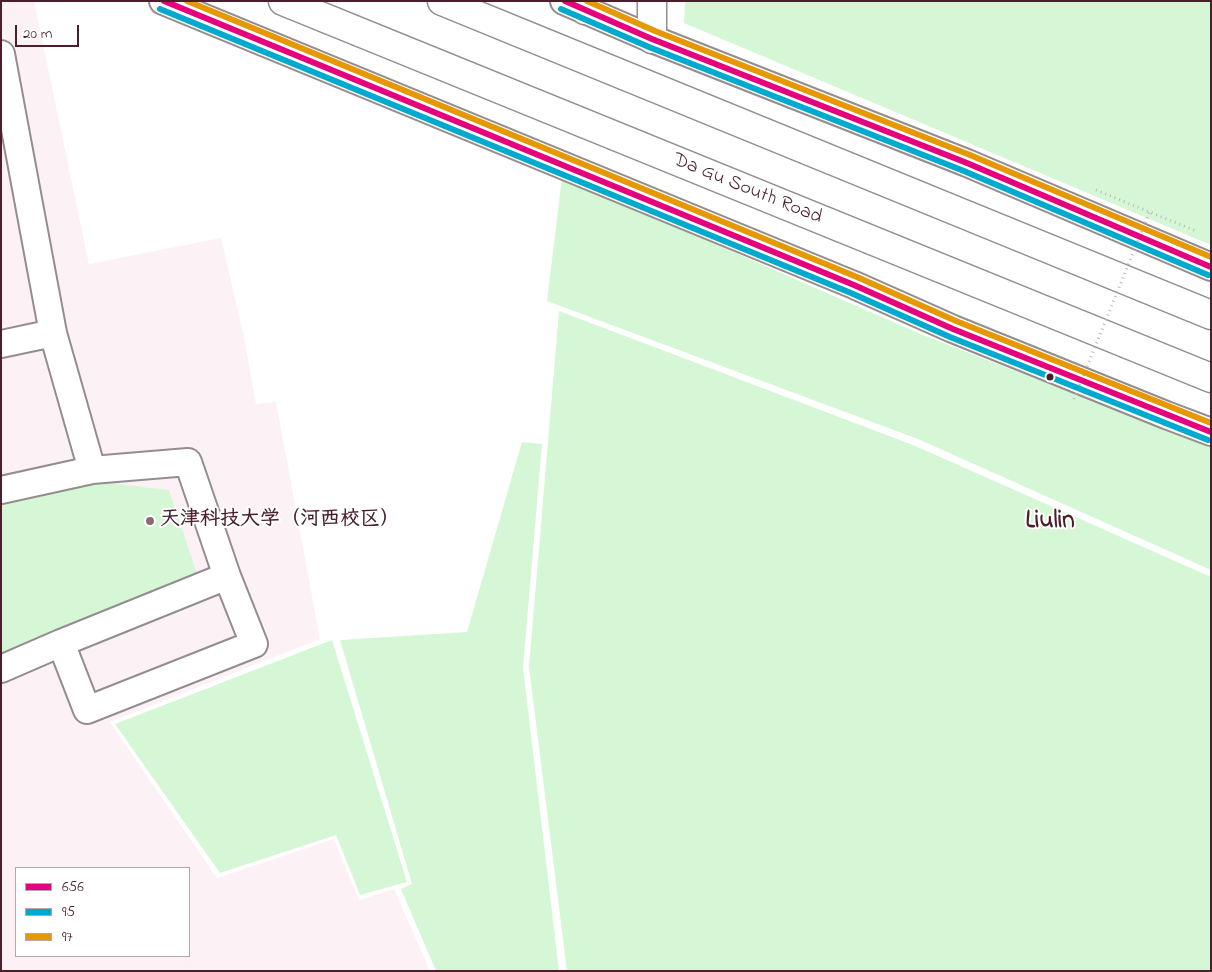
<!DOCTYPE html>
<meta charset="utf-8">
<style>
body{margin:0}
#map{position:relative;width:1212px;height:972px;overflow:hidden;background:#fff;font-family:"Indie Flower",sans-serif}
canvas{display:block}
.frame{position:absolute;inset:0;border:2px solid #4a1f2b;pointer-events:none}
.legend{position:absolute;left:15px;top:867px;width:175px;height:90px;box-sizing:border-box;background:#fff;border:1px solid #b7a5aa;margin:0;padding:6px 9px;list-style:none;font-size:15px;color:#4a1f2b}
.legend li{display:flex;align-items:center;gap:10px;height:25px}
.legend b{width:25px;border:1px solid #b7a5aa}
.scale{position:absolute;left:15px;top:25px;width:64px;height:22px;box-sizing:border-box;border:2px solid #4a1f2b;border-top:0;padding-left:6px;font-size:15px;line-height:18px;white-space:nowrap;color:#4a1f2b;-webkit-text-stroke:4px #fff;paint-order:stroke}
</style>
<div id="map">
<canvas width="1212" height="972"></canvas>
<div class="frame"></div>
<ul class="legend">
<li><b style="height:6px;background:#e5007d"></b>656</li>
<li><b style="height:6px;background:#00a9ce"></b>95</li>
<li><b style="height:6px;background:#e69804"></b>97</li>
</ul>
<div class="scale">20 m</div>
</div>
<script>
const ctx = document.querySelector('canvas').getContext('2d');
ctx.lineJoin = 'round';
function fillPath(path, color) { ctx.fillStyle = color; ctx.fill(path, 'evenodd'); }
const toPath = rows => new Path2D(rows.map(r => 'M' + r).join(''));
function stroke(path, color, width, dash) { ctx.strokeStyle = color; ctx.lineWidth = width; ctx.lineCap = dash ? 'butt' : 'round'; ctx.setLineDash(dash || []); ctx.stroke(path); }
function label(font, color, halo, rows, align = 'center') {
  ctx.font = font + ' "Indie Flower","LXGW WenKai TC",sans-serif'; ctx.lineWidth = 4; ctx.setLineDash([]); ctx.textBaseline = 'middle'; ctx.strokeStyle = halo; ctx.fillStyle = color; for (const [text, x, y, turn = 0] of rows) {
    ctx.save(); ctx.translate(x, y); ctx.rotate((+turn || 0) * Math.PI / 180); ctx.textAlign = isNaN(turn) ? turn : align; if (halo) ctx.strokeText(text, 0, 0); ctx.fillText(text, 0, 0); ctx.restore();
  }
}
fillPath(toPath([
 [1,1,34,1,89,264,221,238,244,337,256,404,276,402,320,639,110,722,217,878,334,839,359,900,394,889,430,971,1,971],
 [16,868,189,868,189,956,16,956]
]), '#fcf2f5');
fillPath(toPath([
 [685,1,1211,1,1211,245,684,23],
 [562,177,923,335,1211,447,1211,570,918,439,547,301],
 [559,311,913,445,1211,577,1211,971,567,971,529,667],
 [522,442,542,444,523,668,559,971,436,971,401,889,412,884,340,640,467,632],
 [101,482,169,490,197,574,1,654,1,505],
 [332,640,407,882,360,895,336,835,220,873,115,724]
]), '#d6f7d6');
const minor = toPath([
 [163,1,854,285,953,329,1166,415,1211,432],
 [564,1,652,39,967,163,1211,267],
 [1,54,53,333,92,470,188,462,227,576,254,644,87,710,61,643,1,669],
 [1,344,53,333],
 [1,490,92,470],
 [61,643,227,576]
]);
const major = toPath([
 [585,10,585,1],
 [652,39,652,1]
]);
const highway = toPath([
 [283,1,1211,378],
 [442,1,1211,315]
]);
stroke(minor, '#948c8e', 30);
stroke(major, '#948c8e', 31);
stroke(highway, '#948c8e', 31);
stroke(toPath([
 [1096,190,1196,231]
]), '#bdb8b9', 3, [1, 4]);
stroke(minor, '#fff', 26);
stroke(major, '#fff', 28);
stroke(highway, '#fff', 28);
stroke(toPath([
 [1074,399,1150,211]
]), '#bdb8b9', 3, [1, 4]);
stroke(toPath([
 [164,1,854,285,953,329,1211,432],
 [565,1,652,39,967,163,1211,267]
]), '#e5007d', 6);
stroke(toPath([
 [160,9,851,293,950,337,1208,440],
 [561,9,649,47,964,171,1208,275]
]), '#00a9ce', 6);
stroke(toPath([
 [187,1,857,277,956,321,1211,423],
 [587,1,655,31,970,155,1211,257]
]), '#e69804', 6);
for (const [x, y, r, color] of [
 [1050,377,4.5,"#4a1f2b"],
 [150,521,5,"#896d75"]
]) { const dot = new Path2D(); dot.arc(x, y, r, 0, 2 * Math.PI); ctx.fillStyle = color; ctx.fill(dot); stroke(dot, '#fff', 2); }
label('20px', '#4a1f2b', '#fff', [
 ["Da Gu South Road",747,190,22]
]);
label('bold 20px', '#4a1f2b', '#fff', [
 ["天津科技大学（河西校区）",160,521]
], 'left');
label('bold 25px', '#4a1f2b', '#fff', [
 ["Liulin",1050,523]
]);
</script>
